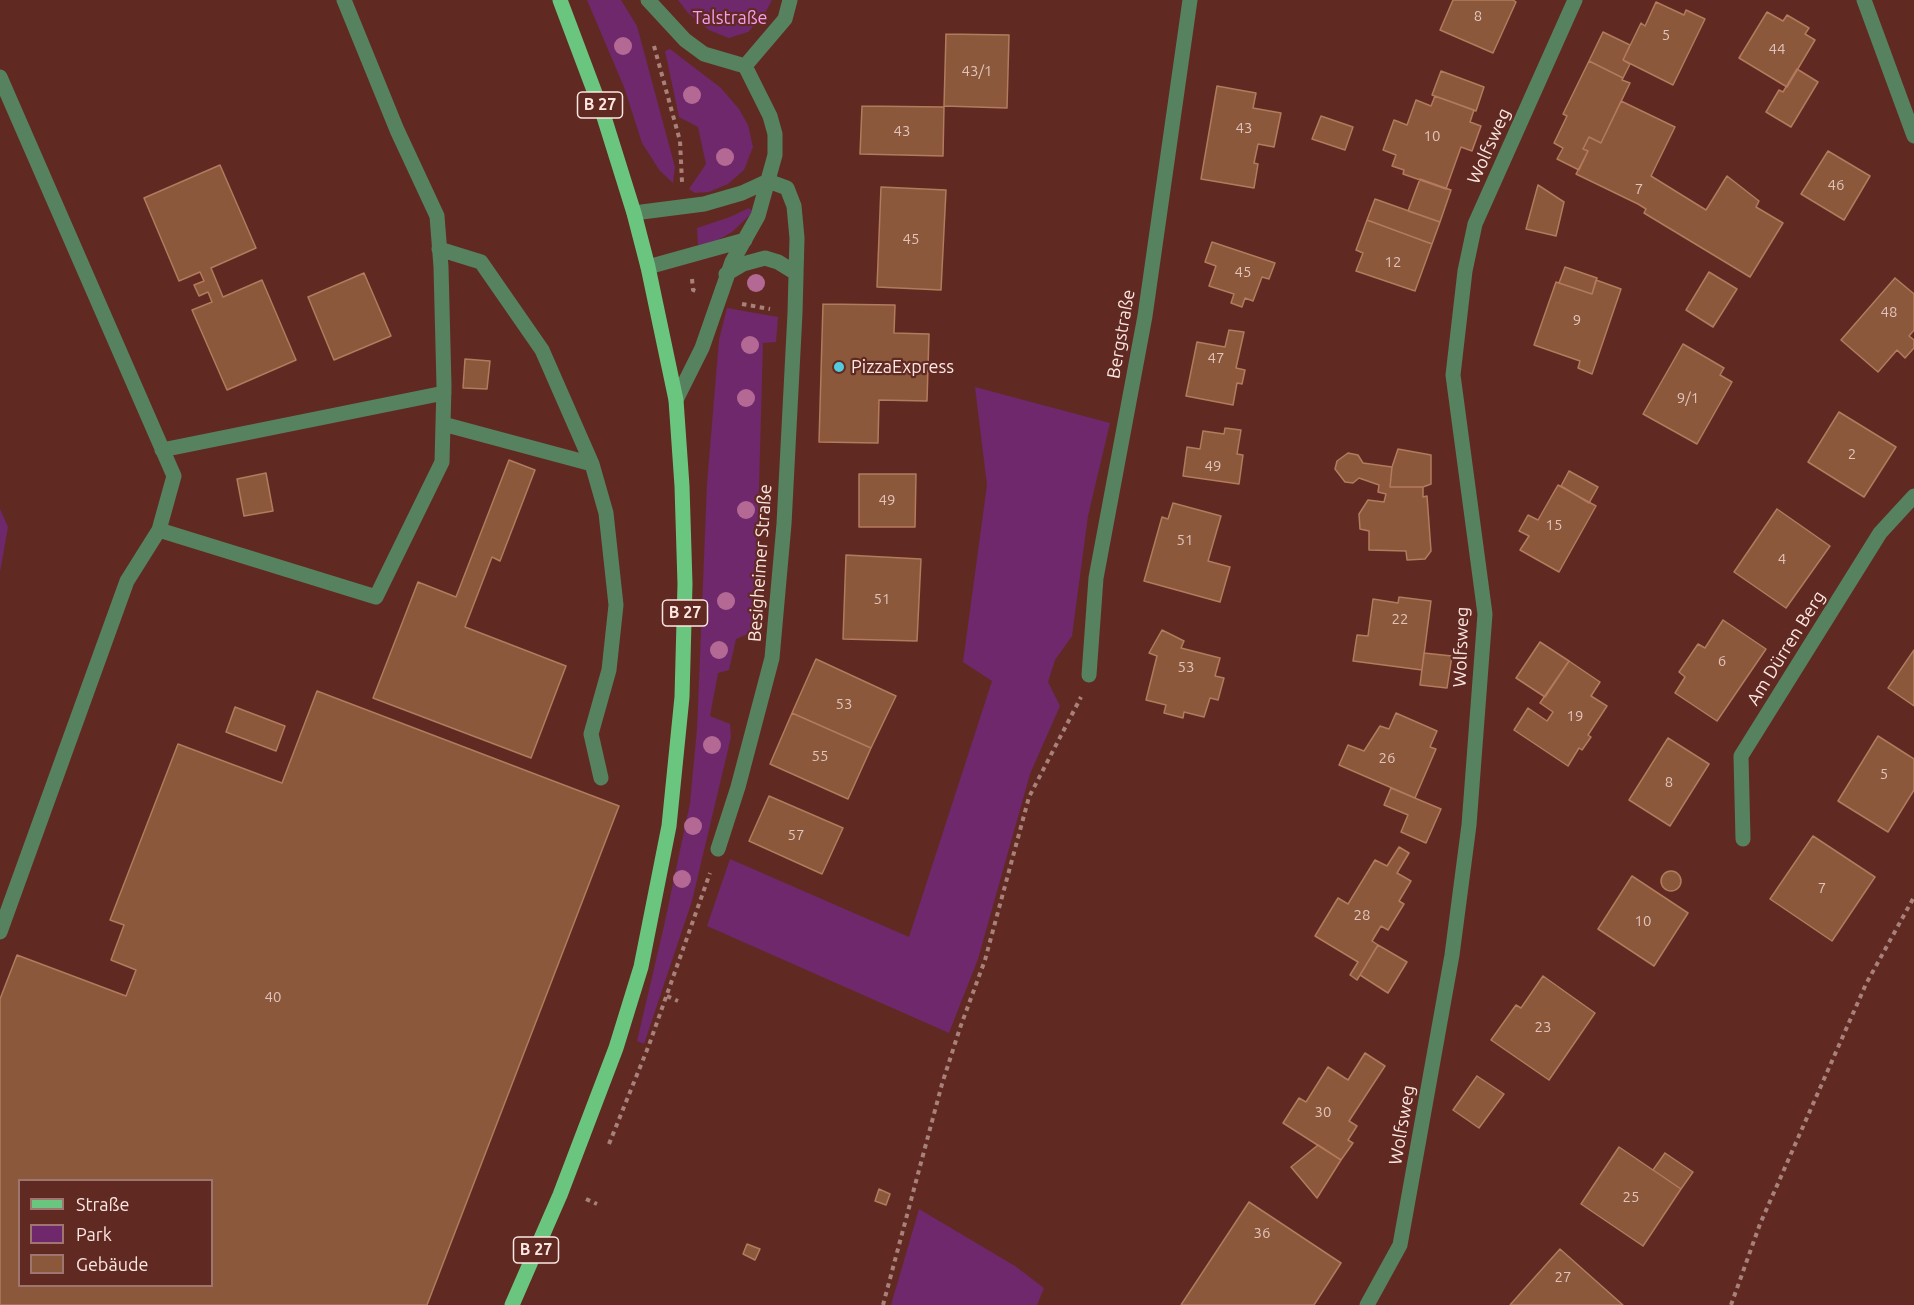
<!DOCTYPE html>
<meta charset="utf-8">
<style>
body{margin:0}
#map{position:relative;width:1914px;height:1305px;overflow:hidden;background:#602a22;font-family:Ubuntu,sans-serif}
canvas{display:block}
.legend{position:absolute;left:18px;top:1179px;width:195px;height:108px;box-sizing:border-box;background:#602a22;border:2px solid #9f766f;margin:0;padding:8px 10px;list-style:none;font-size:18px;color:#fde7e3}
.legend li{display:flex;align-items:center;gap:12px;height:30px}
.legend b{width:30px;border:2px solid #9f766f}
</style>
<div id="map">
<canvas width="1914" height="1305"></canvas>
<ul class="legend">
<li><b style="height:8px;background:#6ac67f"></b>Straße</li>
<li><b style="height:16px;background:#6e286b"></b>Park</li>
<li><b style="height:16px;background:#8c583b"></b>Gebäude</li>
</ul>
</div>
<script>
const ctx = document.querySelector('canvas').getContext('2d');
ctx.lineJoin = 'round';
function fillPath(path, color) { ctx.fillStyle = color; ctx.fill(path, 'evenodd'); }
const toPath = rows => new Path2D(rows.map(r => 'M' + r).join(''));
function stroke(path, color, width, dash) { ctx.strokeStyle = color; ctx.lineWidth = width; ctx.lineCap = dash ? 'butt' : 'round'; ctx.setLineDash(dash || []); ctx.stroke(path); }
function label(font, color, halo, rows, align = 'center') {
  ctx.font = font + ' Ubuntu,sans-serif'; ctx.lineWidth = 4.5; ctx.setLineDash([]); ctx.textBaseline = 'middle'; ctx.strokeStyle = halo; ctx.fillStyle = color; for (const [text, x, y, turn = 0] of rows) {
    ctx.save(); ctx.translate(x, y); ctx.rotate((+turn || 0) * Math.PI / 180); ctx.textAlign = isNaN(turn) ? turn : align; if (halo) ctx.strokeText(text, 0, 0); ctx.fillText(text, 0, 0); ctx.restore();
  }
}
fillPath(toPath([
 [587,0,621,0,637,26,675,167,673,183,660,171,642,143,624,87],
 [678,0,772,0,764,15,748,32,729,38,709,30,688,13],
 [670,49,721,88,739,109,748,125,753,147,744,170,728,184,709,192,695,193,689,189,706,164,698,127,679,117,665,51],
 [749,208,752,211,751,214,732,232,716,241,698,245,697,228,730,217],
 [727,308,778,317,776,342,763,343,755,631,736,639,729,670,718,673,710,716,730,724,731,737,692,901,644,1044,637,1041,664,926,690,803,697,729,707,484,719,340],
 [975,387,1110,423,1088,516,1072,636,1055,660,1048,682,1060,706,1030,774,978,959,949,1033,707,926,730,859,909,937,992,681,963,662,987,485],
 [0,509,8,527,0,572],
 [919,1209,1015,1266,1044,1288,1037,1305,891,1305]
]), '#6e286b');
const building = toPath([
 [1453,0,1513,0,1516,2,1493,53,1440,30,1453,0],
 [1656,2,1684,15,1686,10,1705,19,1673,85,1623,60,1641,23,1645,26,1656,2],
 [1767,12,1783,21,1787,15,1809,28,1805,34,1815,40,1787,87,1739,58,1767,12],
 [1603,32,1630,45,1623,60,1630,64,1623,78,1589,61,1603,32],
 [946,34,1009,35,1007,108,944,106,946,34],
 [1589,61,1623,78,1622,80,1630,83,1601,143,1589,137,1583,149,1588,151,1579,170,1557,159,1563,148,1554,143,1567,116,1563,114,1589,61],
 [1797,69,1818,82,1791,127,1766,112,1779,90,1783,92,1797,69],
 [1441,71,1484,87,1476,111,1432,95,1441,71],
 [1217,86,1256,93,1253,108,1281,113,1274,147,1258,144,1254,163,1258,164,1254,188,1201,179,1217,86],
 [1435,96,1474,110,1470,122,1481,126,1472,151,1461,147,1446,189,1403,174,1404,170,1392,166,1396,155,1383,150,1394,120,1407,125,1416,100,1431,106,1435,96],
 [1621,101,1675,127,1651,176,1706,210,1727,176,1759,201,1756,207,1783,223,1750,277,1644,213,1646,209,1638,204,1576,174,1588,151,1583,149,1589,137,1601,143,1621,101],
 [862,106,944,107,943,156,860,154,862,106],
 [1321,116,1353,127,1345,150,1312,139,1321,116],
 [1828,151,1870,176,1844,220,1801,194,1828,151],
 [220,165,256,248,211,268,223,297,262,280,296,360,227,390,192,310,212,302,208,292,199,296,194,285,204,281,200,272,179,281,144,198,220,165],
 [1420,179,1451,190,1440,222,1408,211,1420,179],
 [1538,185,1564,202,1556,236,1526,229,1538,185],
 [881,187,946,190,941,290,877,287,881,187],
 [1375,199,1440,222,1432,244,1367,220,1375,199],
 [1367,220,1432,244,1415,291,1356,271,1363,253,1356,250,1367,220],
 [1212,242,1275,263,1269,279,1262,277,1253,301,1245,298,1242,307,1231,303,1234,294,1209,286,1216,266,1205,262,1212,242],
 [1565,267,1597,278,1592,294,1559,283,1565,267],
 [1709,272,1737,289,1713,327,1686,310,1709,272],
 [364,273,391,336,334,360,308,297,364,273],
 [1895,278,1914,294,1914,330,1909,336,1914,340,1914,348,1905,358,1897,350,1878,372,1841,340,1895,278],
 [1596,280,1621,289,1592,374,1578,368,1580,361,1534,345,1556,282,1592,294,1596,280],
 [823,304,895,305,894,333,929,334,927,401,879,400,878,443,819,442,823,304],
 [1229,330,1244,332,1236,368,1245,370,1242,384,1237,383,1233,405,1186,396,1197,342,1225,347,1229,330],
 [1683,344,1724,368,1720,375,1732,382,1697,444,1643,414,1683,344],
 [465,359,490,361,487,389,463,388,465,359],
 [1839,412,1896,447,1864,497,1808,462,1839,412],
 [1225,428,1241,430,1237,454,1243,455,1239,484,1183,476,1187,447,1200,449,1203,431,1224,434,1225,428],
 [1398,449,1431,455,1431,484,1423,487,1390,487,1392,467,1398,449],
 [1348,453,1358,455,1363,463,1392,467,1390,487,1423,487,1423,497,1427,496,1431,551,1425,559,1407,560,1406,551,1369,550,1369,531,1360,529,1359,514,1368,500,1384,502,1386,494,1378,492,1379,485,1359,478,1353,483,1345,482,1335,469,1337,461,1348,453],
 [509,460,535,470,500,561,492,557,465,627,566,666,531,758,373,698,418,582,456,597,509,460],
 [1569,471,1598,487,1589,503,1561,486,1569,471],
 [266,473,273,511,244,516,237,479,266,473],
 [859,474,916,474,915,527,859,527,859,474],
 [1558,485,1596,506,1559,572,1520,550,1529,536,1519,531,1528,515,1538,520,1558,485],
 [1173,503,1221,516,1208,561,1230,567,1220,602,1144,581,1162,517,1168,519,1173,503],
 [1777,509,1830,546,1786,608,1734,572,1777,509],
 [846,555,921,559,917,641,843,639,846,555],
 [1399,597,1431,601,1422,670,1353,661,1357,635,1368,636,1373,599,1398,603,1399,597],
 [1723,620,1766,649,1717,721,1675,693,1685,677,1679,672,1698,644,1705,648,1723,620],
 [1162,630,1184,641,1181,648,1220,658,1215,676,1224,678,1218,700,1210,698,1204,717,1184,712,1183,718,1164,713,1166,705,1146,700,1157,656,1149,653,1162,630],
 [1540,642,1569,661,1545,697,1516,678,1540,642],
 [1914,650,1914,706,1888,688,1914,650],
 [1424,653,1452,656,1447,688,1420,685,1424,653],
 [816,659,896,696,871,748,792,713,816,659],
 [1569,661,1600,682,1591,696,1607,706,1588,735,1591,737,1582,750,1579,748,1568,766,1514,730,1528,708,1547,721,1553,712,1540,703,1569,661],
 [317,691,619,806,427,1305,0,1305,0,999,17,955,126,996,136,970,111,960,124,925,110,920,178,744,282,783,317,691],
 [20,1180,212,1180,212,1286,20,1286,20,1180],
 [235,707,285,726,276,751,226,732,235,707],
 [792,713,871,748,848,799,770,764,792,713],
 [1396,713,1437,731,1430,747,1436,749,1415,798,1339,765,1348,745,1364,751,1380,726,1389,729,1396,713],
 [1878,736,1914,759,1914,790,1888,832,1838,801,1878,736],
 [1668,738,1709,764,1670,826,1629,800,1668,738],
 [1391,788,1441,809,1426,843,1401,832,1408,815,1384,805,1391,788],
 [769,796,843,828,822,874,749,841,769,796],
 [1813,836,1875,877,1832,941,1770,899,1813,836],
 [1399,847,1409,853,1397,873,1411,881,1399,901,1404,904,1388,930,1381,926,1372,941,1378,945,1357,980,1350,975,1358,962,1315,936,1338,898,1348,904,1375,860,1387,866,1399,847],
 '1661 881a10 10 0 1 1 20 0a10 10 0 1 1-20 0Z',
 [1632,876,1688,913,1654,966,1598,929,1632,876],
 [1378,945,1407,962,1388,993,1360,975,1378,945],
 [1543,976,1595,1013,1549,1080,1491,1040,1516,1005,1521,1008,1543,976],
 [1365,1053,1385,1066,1349,1121,1357,1126,1348,1140,1353,1143,1341,1160,1283,1123,1299,1098,1306,1102,1328,1067,1348,1080,1365,1053],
 [1477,1076,1504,1094,1479,1128,1453,1110,1477,1076],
 [1318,1145,1341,1160,1317,1198,1291,1167,1318,1145],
 [1619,1147,1681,1189,1643,1246,1581,1204,1619,1147],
 [1665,1153,1693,1172,1681,1189,1653,1170,1665,1153],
 [879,1189,890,1194,886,1205,875,1201,879,1189],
 [1249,1202,1341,1263,1314,1305,1181,1305,1249,1202],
 [747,1244,760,1249,755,1260,743,1254,747,1244],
 [1560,1249,1623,1305,1510,1305,1560,1249]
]);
fillPath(building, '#8c583b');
stroke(building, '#b27b5d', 1.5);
stroke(toPath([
 [654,46,680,141,682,182],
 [692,279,693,290,698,292],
 [742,304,770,309],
 [667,996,678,1001],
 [609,1144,649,1045,710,873],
 [586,1199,597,1204],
 [883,1305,942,1084,960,1028,985,960,1029,797,1081,697],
 [1731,1305,1760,1224,1866,984,1914,897]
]), '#a8817b', 4, [4.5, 4.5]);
stroke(toPath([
 [648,0,685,40,704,54,745,66],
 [1864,0,1914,136],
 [745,66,785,19,790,0],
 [0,77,174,476,159,530,376,597,442,462,444,386,441,267,437,216,397,130,344,0],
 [634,213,704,204,742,193,768,181,787,188,794,206,797,238,795,313,784,524,772,658,738,787,718,849],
 [439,249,481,262,542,350,592,464],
 [648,267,745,240],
 [726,274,743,264,765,258,778,262,796,273],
 [676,400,702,348,732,262,758,216,775,155,775,134,770,116,745,66],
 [443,424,592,464,606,513,616,605,609,670,591,734,601,778],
 [162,450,444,393],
 [1089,675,1096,578,1145,316,1190,0],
 [1743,839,1741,756,1880,533,1914,496],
 [0,932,127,581,159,530],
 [1367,1305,1400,1245,1452,955,1469,825,1485,614,1453,375,1465,271,1475,224,1575,0]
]), '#57825f', 15);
stroke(toPath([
 [512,1305,560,1195,616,1048,641,967,669,826,682,697,685,584,682,486,676,400,648,267,634,213,604,117,560,0]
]), '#6ac67f', 15);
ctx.fillStyle = '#b46994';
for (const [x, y] of [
 [623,46],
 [692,95],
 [725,157],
 [756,283],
 [750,345],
 [746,398],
 [746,510],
 [726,601],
 [719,650],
 [712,745],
 [693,826],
 [682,879]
]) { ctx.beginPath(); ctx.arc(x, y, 9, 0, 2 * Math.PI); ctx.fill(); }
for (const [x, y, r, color] of [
 [839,367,6,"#54cadd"]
]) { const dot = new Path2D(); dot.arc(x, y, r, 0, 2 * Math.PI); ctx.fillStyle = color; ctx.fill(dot); stroke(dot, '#602a22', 2); }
label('15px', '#e1c3b9', null, [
 ["8",1478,16],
 ["5",1666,35],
 ["44",1777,49],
 ["43/1",977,71],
 ["43",1244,128],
 ["43",902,131],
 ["10",1432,136],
 ["46",1836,185],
 ["7",1639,189],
 ["45",911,239],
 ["12",1393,262],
 ["45",1243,272],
 ["48",1889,312],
 ["9",1577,320],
 ["47",1216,358],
 ["9/1",1688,398],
 ["2",1852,454],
 ["49",1213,466],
 ["49",887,500],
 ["15",1554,525],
 ["51",1185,540],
 ["4",1782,559],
 ["51",882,599],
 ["22",1400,619],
 ["6",1722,661],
 ["53",1186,667],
 ["53",844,704],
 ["19",1575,716],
 ["55",820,756],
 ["26",1387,758],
 ["5",1884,774],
 ["8",1669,782],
 ["57",796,835],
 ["7",1822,888],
 ["28",1362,915],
 ["10",1643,921],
 ["40",273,997],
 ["23",1543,1027],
 ["30",1323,1112],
 ["25",1631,1197],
 ["36",1262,1233],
 ["27",1563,1277]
]);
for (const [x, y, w] of [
 [600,105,45],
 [685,613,45],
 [536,1250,45]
]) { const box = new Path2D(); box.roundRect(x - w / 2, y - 13, w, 26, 4.5); ctx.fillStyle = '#602a22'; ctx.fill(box); stroke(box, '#fde7e3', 1.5); }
label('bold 16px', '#fde7e3', null, [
 ["B 27",600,105],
 ["B 27",685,613],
 ["B 27",536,1250]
]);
label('18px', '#f89cf1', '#602a22', [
 ["Talstraße",730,18]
]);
label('18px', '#fde7e3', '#602a22', [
 ["Wolfsweg",1489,146,-66],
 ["Bergstraße",1121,334,-80],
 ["Besigheimer Straße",760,563,-86],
 ["Wolfsweg",1461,647,-88],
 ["Am Dürren Berg",1786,648,-58],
 ["Wolfsweg",1402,1125,-80]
]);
label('18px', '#fde7e3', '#602a22', [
 ["PizzaExpress",851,367]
], 'left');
</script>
